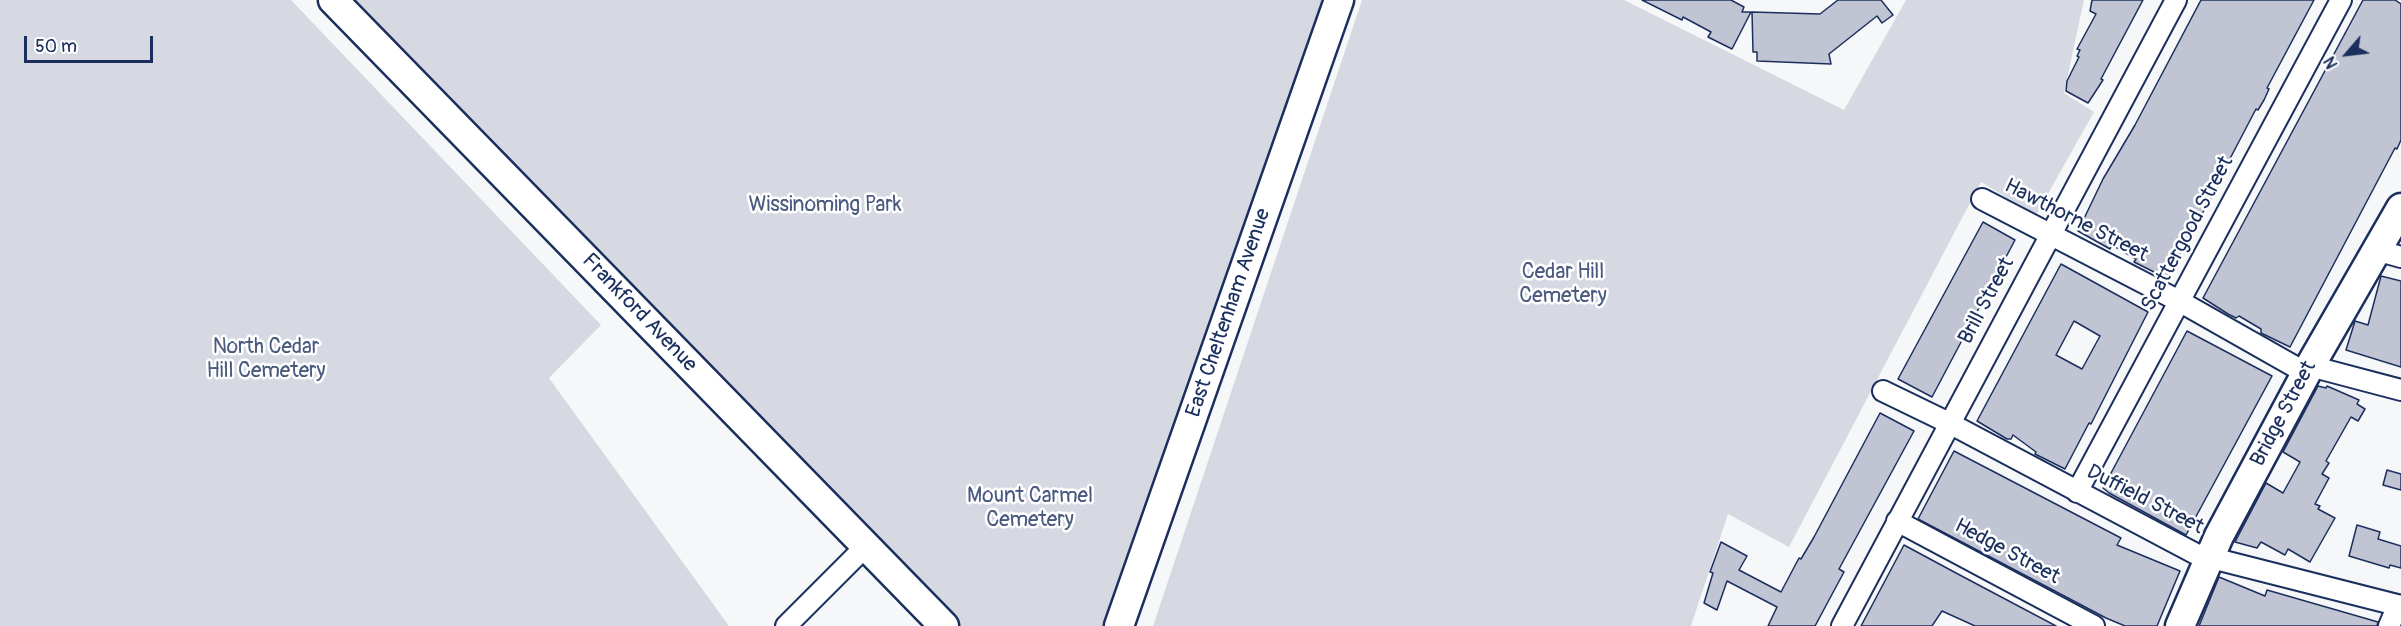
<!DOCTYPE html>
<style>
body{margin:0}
#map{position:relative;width:2401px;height:626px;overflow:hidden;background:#f6f7f9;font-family:Pangolin,sans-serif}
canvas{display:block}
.north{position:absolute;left:2317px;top:24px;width:60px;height:60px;-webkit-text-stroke:4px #fff;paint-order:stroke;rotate:242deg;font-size:16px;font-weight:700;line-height:24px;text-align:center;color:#1b2f5e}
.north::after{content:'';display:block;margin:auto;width:21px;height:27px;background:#1b2f5e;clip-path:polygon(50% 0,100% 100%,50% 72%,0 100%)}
.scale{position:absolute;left:24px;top:36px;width:129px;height:27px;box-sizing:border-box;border:3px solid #1b2f5e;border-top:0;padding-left:8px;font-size:18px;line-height:21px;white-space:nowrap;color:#1b2f5e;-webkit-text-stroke:4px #fff;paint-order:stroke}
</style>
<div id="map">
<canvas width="2401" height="626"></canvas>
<div class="north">N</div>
<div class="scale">50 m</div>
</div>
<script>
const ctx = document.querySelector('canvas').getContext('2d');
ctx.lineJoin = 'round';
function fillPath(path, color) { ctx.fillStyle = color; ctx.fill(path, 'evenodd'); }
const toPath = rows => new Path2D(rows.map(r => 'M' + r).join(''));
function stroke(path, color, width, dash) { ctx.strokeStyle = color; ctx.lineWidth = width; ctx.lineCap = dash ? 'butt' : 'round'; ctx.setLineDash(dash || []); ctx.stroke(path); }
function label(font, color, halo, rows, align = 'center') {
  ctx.font = font + ' Pangolin,sans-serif'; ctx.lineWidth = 5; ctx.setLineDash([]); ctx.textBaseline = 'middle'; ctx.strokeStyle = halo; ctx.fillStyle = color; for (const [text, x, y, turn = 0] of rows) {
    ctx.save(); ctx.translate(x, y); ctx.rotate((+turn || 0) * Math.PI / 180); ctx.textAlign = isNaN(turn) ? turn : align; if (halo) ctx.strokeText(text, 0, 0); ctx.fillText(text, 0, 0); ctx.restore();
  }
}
fillPath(toPath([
 [0,0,291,0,601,325,549,378,729,626,0,626],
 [334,0,1330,0,1294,80,1174,435,1114,626,944,626],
 [1362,0,1624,0,1844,110,1906,0,2084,0,2064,93,2094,112,2036,215,1981,182,1789,547,1728,514,1691,626,1153,626]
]), '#d6d9e2');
const building = toPath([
 [1642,0,1731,0,1744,7,1742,12,1751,12,1732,49,1708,37,1711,32,1683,17,1682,20,1642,0],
 [1838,0,1881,0,1893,15,1882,23,1877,16,1829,54,1831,64,1757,61,1757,52,1753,52,1752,12,1820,14,1838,0],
 [2092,0,2143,0,2101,79,2103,80,2088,103,2066,91,2067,81,2079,57,2077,56,2080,50,2077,49,2096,14,2090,11,2092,0],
 [2201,0,2314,0,2267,88,2269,89,2264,100,2258,110,2256,109,2223,172,2225,173,2166,278,2134,262,2136,259,2112,245,2110,249,2078,231,2103,179,2135,125,2201,0],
 [2363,0,2395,0,2401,4,2401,140,2397,149,2395,148,2290,347,2261,333,2261,329,2239,316,2236,318,2228,314,2203,298,2363,0],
 [1983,222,2015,240,1932,397,1898,379,1983,222],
 [2061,264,2148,312,2091,424,2089,423,2065,469,2035,454,2036,452,2013,435,2011,439,2007,439,1977,421,2061,264],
 [2074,321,2100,336,2082,369,2056,355,2074,321],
 [2381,276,2401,281,2401,367,2346,350,2355,321,2368,325,2381,276],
 [2187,331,2272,376,2186,535,2109,493,2103,488,2187,331],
 [2318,386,2326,388,2327,386,2359,400,2357,404,2365,409,2358,421,2351,417,2326,461,2329,463,2322,474,2329,478,2315,504,2320,506,2318,509,2335,518,2310,562,2288,549,2285,555,2261,542,2257,548,2235,542,2266,483,2283,493,2300,462,2283,452,2318,386],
 [1880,413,1914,431,1839,569,1844,572,1815,626,1768,626,1777,607,1727,581,1717,610,1704,603,1713,573,1710,572,1721,542,1747,556,1739,570,1781,592,1799,558,1801,559,1814,537,1880,413],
 [1954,451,2121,538,2117,545,2180,571,2157,626,2125,626,2106,618,1918,519,1954,451],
 [2387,470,2401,474,2401,490,2383,485,2387,470],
 [2357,525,2380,532,2378,539,2401,546,2401,568,2390,565,2389,568,2349,556,2357,525],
 [1904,545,1956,573,2056,626,1975,626,1942,611,1932,626,1861,626,1904,545],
 [2219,577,2265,596,2267,590,2378,622,2377,626,2199,626,2219,577]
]);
fillPath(building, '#c0c4d3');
stroke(building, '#1b2f5e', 1.5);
const street = toPath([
 [1982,199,2179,301,2306,373],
 [2376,250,2401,257],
 [2310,366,2401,390],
 [1883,391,1949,423,2196,554,2401,606],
 [2077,492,2341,0],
 [1897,521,2094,626],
 [786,626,867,545],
 [1842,626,2176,0],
 [2389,626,2398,605]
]);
const secondary = toPath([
 [333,0,944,626],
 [1119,626,1339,0],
 [2180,626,2219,536,2310,366,2401,208]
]);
stroke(street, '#1b2f5e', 24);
stroke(secondary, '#1b2f5e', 33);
stroke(street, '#fff', 20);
stroke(secondary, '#fff', 28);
label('21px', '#4a5a7f', '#fff', [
 ["Wissinoming Park",825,206],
 ["Cedar Hill",1563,273],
 ["Cemetery",1563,297],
 ["North Cedar",266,348],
 ["Hill Cemetery",266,372],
 ["Mount Carmel",1030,497],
 ["Cemetery",1030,521]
]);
label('21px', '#1b2f5e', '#fff', [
 ["Hawthorne Street",2076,221,27],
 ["Scattergood Street",2188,234,-62],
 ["Brill Street",1987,301,-62],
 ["Frankford Avenue",639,313,46],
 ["East Cheltenham Avenue",1229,313,-71],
 ["Bridge Street",2284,414,-62],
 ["Duffield Street",2145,500,27],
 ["Hedge Street",2007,552,28]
]);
</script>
